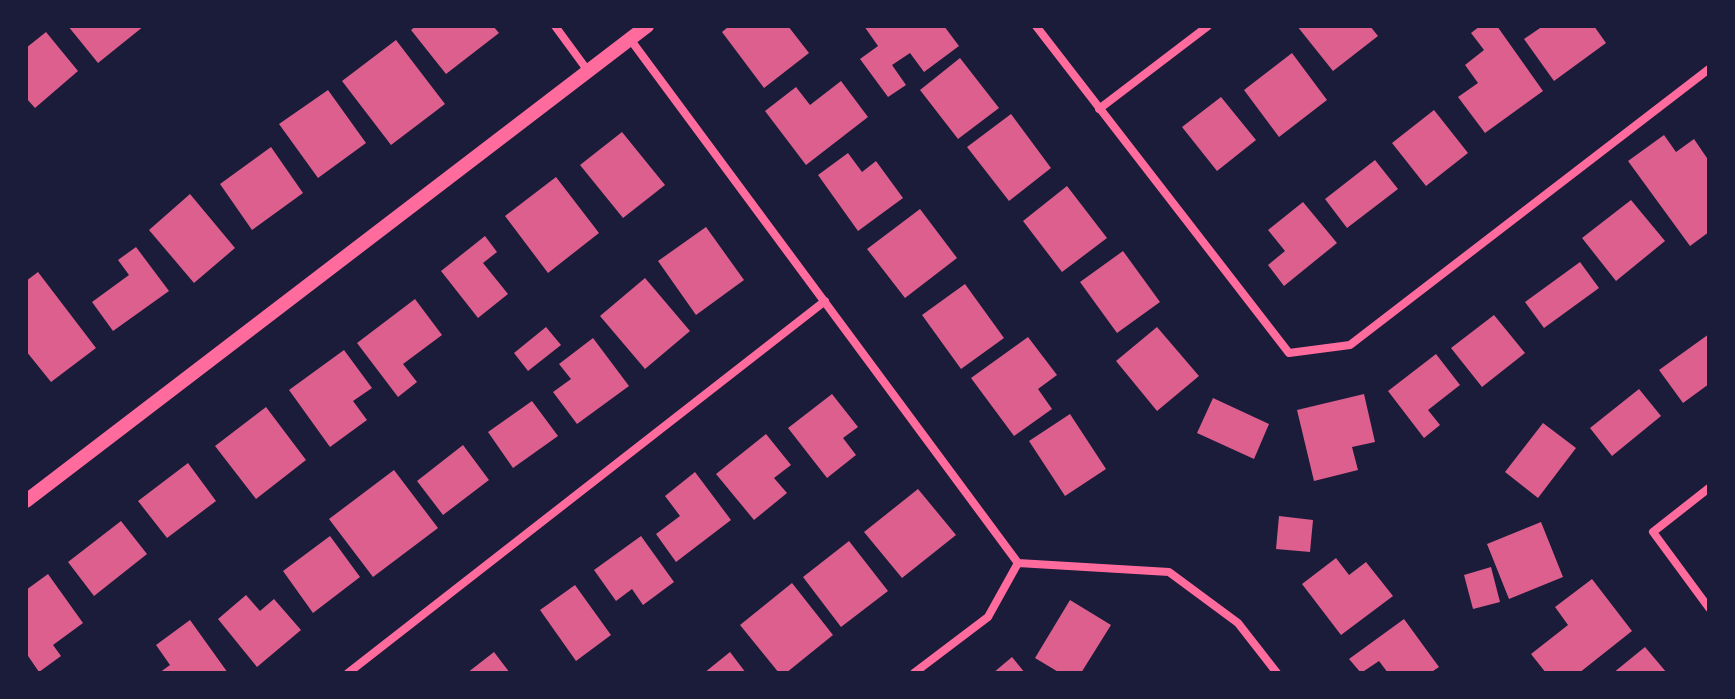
<!DOCTYPE html>
<style>
body{margin:0}
#map{position:relative;width:1735px;height:699px;overflow:hidden;background:#1b1b3a;font-family:"Source Sans 3",sans-serif}
canvas{display:block}
.frame{position:absolute;inset:0;border:28px solid #1b1b3a;pointer-events:none}
</style>
<div id="map">
<canvas width="1735" height="699"></canvas>
<div class="frame"></div>
</div>
<script>
const ctx = document.querySelector('canvas').getContext('2d');
ctx.lineJoin = 'round';
function fillPath(path, color) { ctx.fillStyle = color; ctx.fill(path, 'evenodd'); }
const toPath = rows => new Path2D(rows.map(r => 'M' + r).join(''));
function stroke(path, color, width, dash) { ctx.strokeStyle = color; ctx.lineWidth = width; ctx.lineCap = dash ? 'butt' : 'round'; ctx.setLineDash(dash || []); ctx.stroke(path); }
fillPath(toPath([
 [68,26,144,26,98,63],
 [416,26,493,26,499,33,446,74,411,30],
 [729,26,788,26,809,53,764,88,722,32],
 [864,26,944,26,959,46,924,72,910,53,892,65,906,85,888,97,860,59,878,46],
 [1297,26,1370,26,1378,36,1333,71],
 [1480,26,1497,26,1543,91,1485,133,1458,97,1478,83,1465,65,1484,50,1471,33],
 [1543,26,1594,26,1606,43,1554,81,1524,39],
 [46,32,78,71,35,108,26,98,26,48],
 [396,40,445,104,391,145,342,81],
 [1292,53,1327,100,1279,137,1244,90],
 [960,58,999,108,958,139,920,90],
 [841,81,868,117,806,165,765,111,796,87,810,105],
 [328,90,366,143,318,178,279,124],
 [1221,97,1256,140,1217,171,1182,127],
 [1434,110,1468,153,1426,186,1392,143],
 [1011,114,1051,168,1009,201,967,147],
 [622,132,665,185,623,218,580,165],
 [1664,135,1676,152,1694,139,1709,161,1709,232,1690,246,1628,161],
 [271,147,303,193,252,230,220,184],
 [848,153,862,172,876,161,903,198,858,231,818,175],
 [1375,160,1398,189,1347,228,1325,199],
 [556,177,599,233,548,273,505,216],
 [1067,186,1107,238,1062,272,1023,221],
 [190,194,235,248,194,283,149,230],
 [1631,200,1665,241,1616,281,1582,238],
 [1303,202,1337,243,1284,286,1268,265,1285,251,1268,230],
 [920,209,957,258,905,298,867,249],
 [706,227,744,280,696,315,658,261],
 [485,236,497,252,483,263,508,294,478,318,441,271],
 [136,247,169,291,113,331,92,302,129,275,118,260],
 [1123,251,1160,302,1117,333,1080,282],
 [1580,262,1599,288,1544,328,1525,302],
 [38,272,96,348,51,382,26,351,26,281],
 [645,278,690,331,645,369,600,316],
 [965,284,1004,338,961,369,922,315],
 [415,299,442,335,403,364,417,382,398,397,357,343],
 [1494,315,1525,353,1482,387,1451,348],
 [546,327,561,345,528,371,514,353],
 [1157,327,1199,376,1157,411,1116,361],
 [1709,334,1709,384,1683,403,1659,370],
 [1028,337,1057,375,1038,389,1052,409,1014,436,971,378],
 [593,338,629,386,577,424,553,392,571,379,559,364],
 [344,350,372,388,353,401,367,420,330,447,289,390],
 [1436,354,1460,385,1428,410,1440,425,1424,438,1388,391],
 [1639,389,1661,416,1612,456,1590,428],
 [832,394,858,427,843,438,856,455,827,478,788,428],
 [1364,394,1375,442,1352,447,1358,470,1314,481,1297,410],
 [1213,398,1269,424,1254,459,1197,433],
 [532,401,558,436,513,468,488,432],
 [266,407,306,460,256,499,215,446],
 [1070,414,1106,469,1065,496,1029,441],
 [1543,423,1576,448,1538,498,1505,472],
 [766,434,791,465,774,478,787,493,754,520,716,474],
 [463,445,489,480,443,515,417,481],
 [188,463,216,501,167,538,138,501],
 [394,470,438,528,373,577,329,519],
 [695,472,731,520,676,562,656,534,680,516,665,496],
 [918,489,956,535,902,578,864,532],
 [1279,516,1313,520,1310,552,1276,549],
 [121,521,147,554,94,596,68,562],
 [1541,522,1563,577,1509,599,1487,544],
 [330,536,360,577,313,613,283,571],
 [641,536,674,582,643,605,632,589,616,601,594,570],
 [849,541,888,591,841,627,803,577],
 [1336,558,1349,575,1366,562,1393,596,1341,635,1302,584],
 [1491,567,1500,602,1473,609,1464,575],
 [48,574,83,623,53,645,61,656,39,672,26,653,26,590],
 [1592,579,1632,631,1579,673,1546,673,1531,654,1568,625,1555,607],
 [792,583,833,635,786,673,779,673,740,625],
 [575,585,611,635,576,661,540,610],
 [246,595,260,611,274,599,301,630,257,667,218,619],
 [1070,600,1111,625,1081,673,1060,673,1035,658],
 [1404,619,1439,667,1430,673,1388,673,1379,661,1361,673,1349,659],
 [190,620,228,673,159,673,170,665,156,645],
 [1645,647,1667,673,1613,673],
 [494,652,510,673,467,673],
 [730,652,746,673,704,673],
 [1012,657,1025,673,993,673]
]), '#dd5f8e');
stroke(toPath([
 [555,26,588,71],
 [1036,26,1289,353,1350,345,1709,69],
 [630,39,1018,563],
 [1099,109,1208,26],
 [1709,488,1653,532,1709,608],
 [1018,563,1169,572,1238,623,1277,673],
 [348,673,825,301],
 [914,673,988,617,1018,563]
]), '#ff6b9d', 8);
stroke(toPath([
 [26,501,647,26]
]), '#ff6b9d', 14);
</script>
